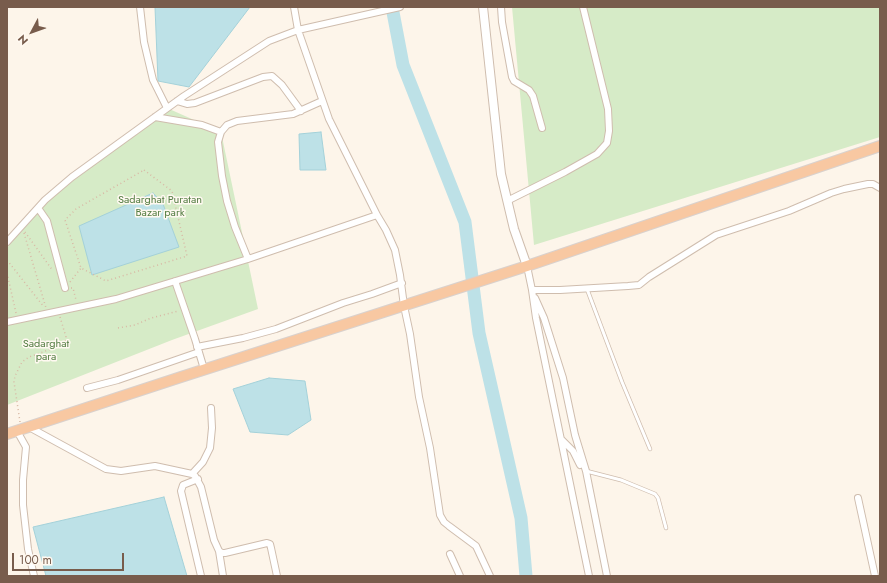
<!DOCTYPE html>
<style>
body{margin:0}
#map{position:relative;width:887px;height:583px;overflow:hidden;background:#fdf5ea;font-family:Jost,sans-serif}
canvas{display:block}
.frame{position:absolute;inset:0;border:8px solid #785c4c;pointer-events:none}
.north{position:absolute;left:12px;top:12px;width:40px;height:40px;-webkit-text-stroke:3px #fff9f1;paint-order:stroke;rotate:229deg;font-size:11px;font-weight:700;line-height:16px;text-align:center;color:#785c4c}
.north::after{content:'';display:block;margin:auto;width:14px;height:18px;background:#785c4c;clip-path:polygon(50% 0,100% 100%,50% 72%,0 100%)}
.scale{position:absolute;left:12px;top:553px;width:112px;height:18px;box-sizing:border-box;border:2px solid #785c4c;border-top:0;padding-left:5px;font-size:12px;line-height:14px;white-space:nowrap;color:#785c4c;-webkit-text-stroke:3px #fff9f1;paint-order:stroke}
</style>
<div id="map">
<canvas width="887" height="583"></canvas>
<div class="frame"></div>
<div class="north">N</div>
<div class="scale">100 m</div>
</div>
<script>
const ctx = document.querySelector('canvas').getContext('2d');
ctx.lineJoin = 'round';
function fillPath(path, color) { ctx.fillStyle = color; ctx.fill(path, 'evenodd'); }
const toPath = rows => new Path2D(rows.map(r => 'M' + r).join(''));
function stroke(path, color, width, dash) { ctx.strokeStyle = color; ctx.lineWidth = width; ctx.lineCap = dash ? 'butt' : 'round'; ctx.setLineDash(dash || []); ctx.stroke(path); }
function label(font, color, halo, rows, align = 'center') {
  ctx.font = font + ' Jost,sans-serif'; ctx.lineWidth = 3; ctx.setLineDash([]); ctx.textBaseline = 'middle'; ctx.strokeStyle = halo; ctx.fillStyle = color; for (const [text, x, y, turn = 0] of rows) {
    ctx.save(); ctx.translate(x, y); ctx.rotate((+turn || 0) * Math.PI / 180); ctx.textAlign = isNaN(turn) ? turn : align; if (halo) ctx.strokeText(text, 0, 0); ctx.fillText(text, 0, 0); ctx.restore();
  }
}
fillPath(toPath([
 [512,7,880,7,880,137,534,245],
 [167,108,221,132,258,309,172,340,7,405,7,248,38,208]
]), '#d6ebc7');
const water = toPath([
 [155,7,250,7,189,87,158,81,155,7],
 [321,132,326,170,300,170,299,134,321,132],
 [153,193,163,204,179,247,92,275,79,226,153,193],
 [269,378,305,381,311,420,288,435,250,432,233,389,269,378],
 [164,497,187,576,46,576,33,527,164,497]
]);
fillPath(water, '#bde1e7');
stroke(water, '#a4d1d9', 1);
stroke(toPath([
 [392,7,403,65,465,222,479,333,521,518,526,576]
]), '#bde1e7', 13);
const service = toPath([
 [587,289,622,382,650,449],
 [586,471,621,480,655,494,658,498,666,528]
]);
const minor = toPath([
 [140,7,144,42,153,80,167,108],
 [294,7,298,30,329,119,377,215,386,230,395,250,400,275,404,306,410,334,419,397,430,448,440,515,444,522,449,526,476,546,490,576],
 [501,7,502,22,512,77,514,81,529,90,533,96,542,128],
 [177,101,187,104,195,103,263,77,272,76,282,85,301,111],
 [155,117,202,125,221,132],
 [507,201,565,172,597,154,607,143,609,131,608,109,583,7],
 [38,208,47,221,65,288],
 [7,242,45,200,72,177,184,96,269,41,298,30,400,7],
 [248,259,235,227,227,201,222,176,218,142,221,132,227,125,237,121,293,114,322,101],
 [527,266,532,290,536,318,589,576],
 [175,281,195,339,204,369],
 [532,290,560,290,628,286,639,285,649,277,716,235,789,211,831,193,844,189,868,184,873,184,880,188],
 [535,298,544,318,563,378,575,435,586,471,607,576],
 [7,322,116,299,248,259,377,215],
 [197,347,243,338,276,329,343,303,372,294,402,283],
 [87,388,118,380,199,352],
 [29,427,106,469,121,471,155,466,192,474,195,476,201,487,214,540,219,551,222,553,225,553,267,543,270,544,271,548,277,576],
 [17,431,26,447,23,480,23,505,28,549,34,576],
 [561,439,573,451,580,465],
 [192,474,203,462,210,448,212,428,211,408],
 [198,479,183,485,181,491,201,576],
 [858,498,875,576],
 [219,551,223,576],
 [450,554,460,576]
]);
const tertiary = toPath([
 [483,7,501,174,514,229,527,266]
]);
const trunk = toPath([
 [7,434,181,377,527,266,880,146]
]);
stroke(service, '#cfbdae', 4.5);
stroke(minor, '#cfbdae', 8);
stroke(tertiary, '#cfbdae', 10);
stroke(trunk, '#d9d1cd', 12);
stroke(toPath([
 [144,170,172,191,187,256,106,281,81,268,65,220,76,209,144,170],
 [25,232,53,271],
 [24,233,46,308],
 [7,260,44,307],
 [7,273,16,313],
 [70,282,81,268],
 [71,288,73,288,76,300],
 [60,317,66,337,65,345,62,345],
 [118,328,135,325,151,318,178,311],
 [20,422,14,382,15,376,22,362,29,357,62,345]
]), '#d8b8a4', 1.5, [1, 3]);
stroke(service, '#fff', 3);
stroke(minor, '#fff', 6);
stroke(tertiary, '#fff', 8);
stroke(trunk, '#f8c8a2', 10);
label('11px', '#557e44', '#fff9f1', [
 ["Sadarghat Puratan",160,200],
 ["Bazar park",160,213],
 ["Sadarghat",46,344],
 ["para",46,357]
]);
</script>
